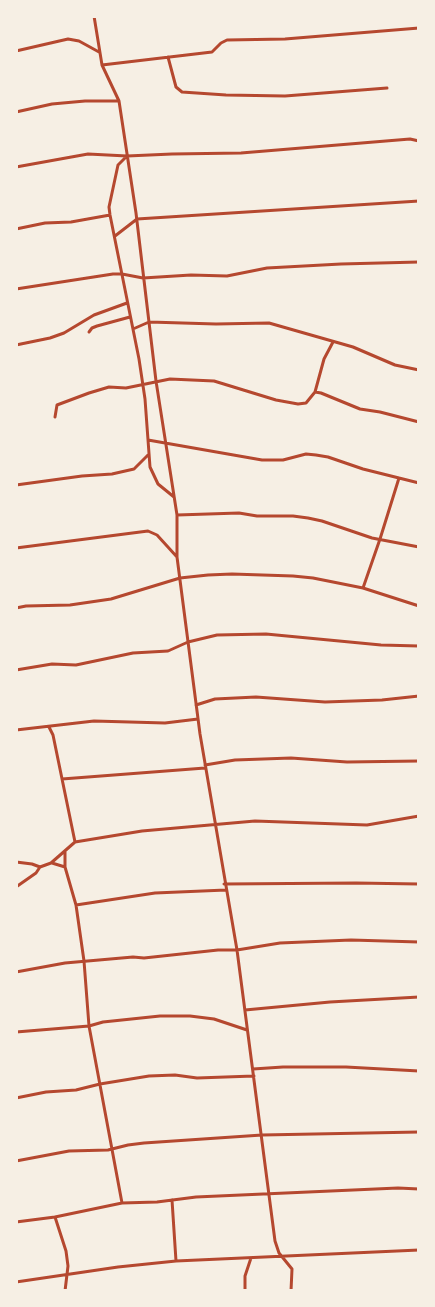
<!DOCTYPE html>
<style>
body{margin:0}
#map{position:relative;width:435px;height:1307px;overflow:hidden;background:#f6efe4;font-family:Poppins,sans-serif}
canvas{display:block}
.frame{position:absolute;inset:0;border:18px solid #f6efe4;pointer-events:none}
</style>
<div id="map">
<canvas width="435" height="1307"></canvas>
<div class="frame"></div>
</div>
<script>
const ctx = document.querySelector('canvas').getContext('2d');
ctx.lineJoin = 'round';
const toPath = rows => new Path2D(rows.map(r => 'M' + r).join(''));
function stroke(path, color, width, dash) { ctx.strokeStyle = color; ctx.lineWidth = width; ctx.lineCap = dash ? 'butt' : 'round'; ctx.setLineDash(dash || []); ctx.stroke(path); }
stroke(toPath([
 [94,16,102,65,119,101,136,213,156,381,177,515,177,557,200,734,237,950,275,1241,279,1253,292,1269,291,1291],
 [16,51,68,39,79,41,99,52],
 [168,57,176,87,182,92,226,95,285,96,387,88],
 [102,65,212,52,221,43,227,40,285,39,419,28],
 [16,112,52,104,85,101,119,101],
 [126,157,118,165,109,207,110,215,139,359,145,399,150,467,158,484,174,497],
 [16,167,88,154,127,156,172,154,241,153,410,139,419,141],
 [16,229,45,223,71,222,110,215],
 [115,236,137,219,419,201],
 [16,289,113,274,122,274,143,278,191,275,227,276,267,268,341,264,419,262],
 [133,329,149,322,216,324,269,323,353,347,395,365,419,370],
 [89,332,92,328,97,326,130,317],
 [16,345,50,338,64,333,94,315,127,303],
 [315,392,321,393,360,409,380,412,419,422],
 [55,417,57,405,89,393,109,387,126,388,170,379,214,381,276,400,298,404,306,403,315,392,324,359,333,342],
 [148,440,262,460,283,460,306,454,316,455,328,457,363,469,419,483],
 [16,485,82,476,112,474,134,469,148,455],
 [177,515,239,513,257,516,293,516,308,518,322,521,372,538,419,547],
 [16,548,148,531,157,535,177,557],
 [363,588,380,539,399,478],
 [16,608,26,606,70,605,111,599,180,578,208,575,232,574,293,576,313,578,363,588,419,606],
 [16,670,52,664,76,665,133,653,168,651,188,642,217,635,266,634,381,645,419,646],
 [196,705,215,699,256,697,325,702,382,700,419,696],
 [49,727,53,735,75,842],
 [16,730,94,721,165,723,198,719],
 [205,765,235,760,291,758,347,762,419,761],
 [62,779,205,768],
 [65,852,65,867,76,905,84,961,89,1026,122,1203],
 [16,862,32,864,40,867],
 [52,863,65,867],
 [224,884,356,883,419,884],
 [16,887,36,873,40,867,51,863,75,842,142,831,255,821,367,825,419,816],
 [76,905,155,893,226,890],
 [16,972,65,963,133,957,144,958,218,950,237,950,280,943,351,940,419,942],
 [245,1010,330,1002,419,997],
 [16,1032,89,1026,103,1022,160,1016,190,1016,214,1019,247,1030],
 [253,1069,283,1067,346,1067,419,1071],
 [16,1098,46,1092,76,1090,100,1084,149,1076,175,1075,197,1078,254,1076],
 [16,1161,69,1151,108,1150,128,1145,144,1143,262,1135,419,1132],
 [172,1200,176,1261],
 [55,1217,66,1251,68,1266,65,1291],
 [16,1222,55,1217,122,1203,157,1202,196,1197,398,1188,419,1189],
 [16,1282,118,1267,176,1261,419,1250],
 [245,1291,245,1276,251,1258]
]), '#b5482f', 3);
</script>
